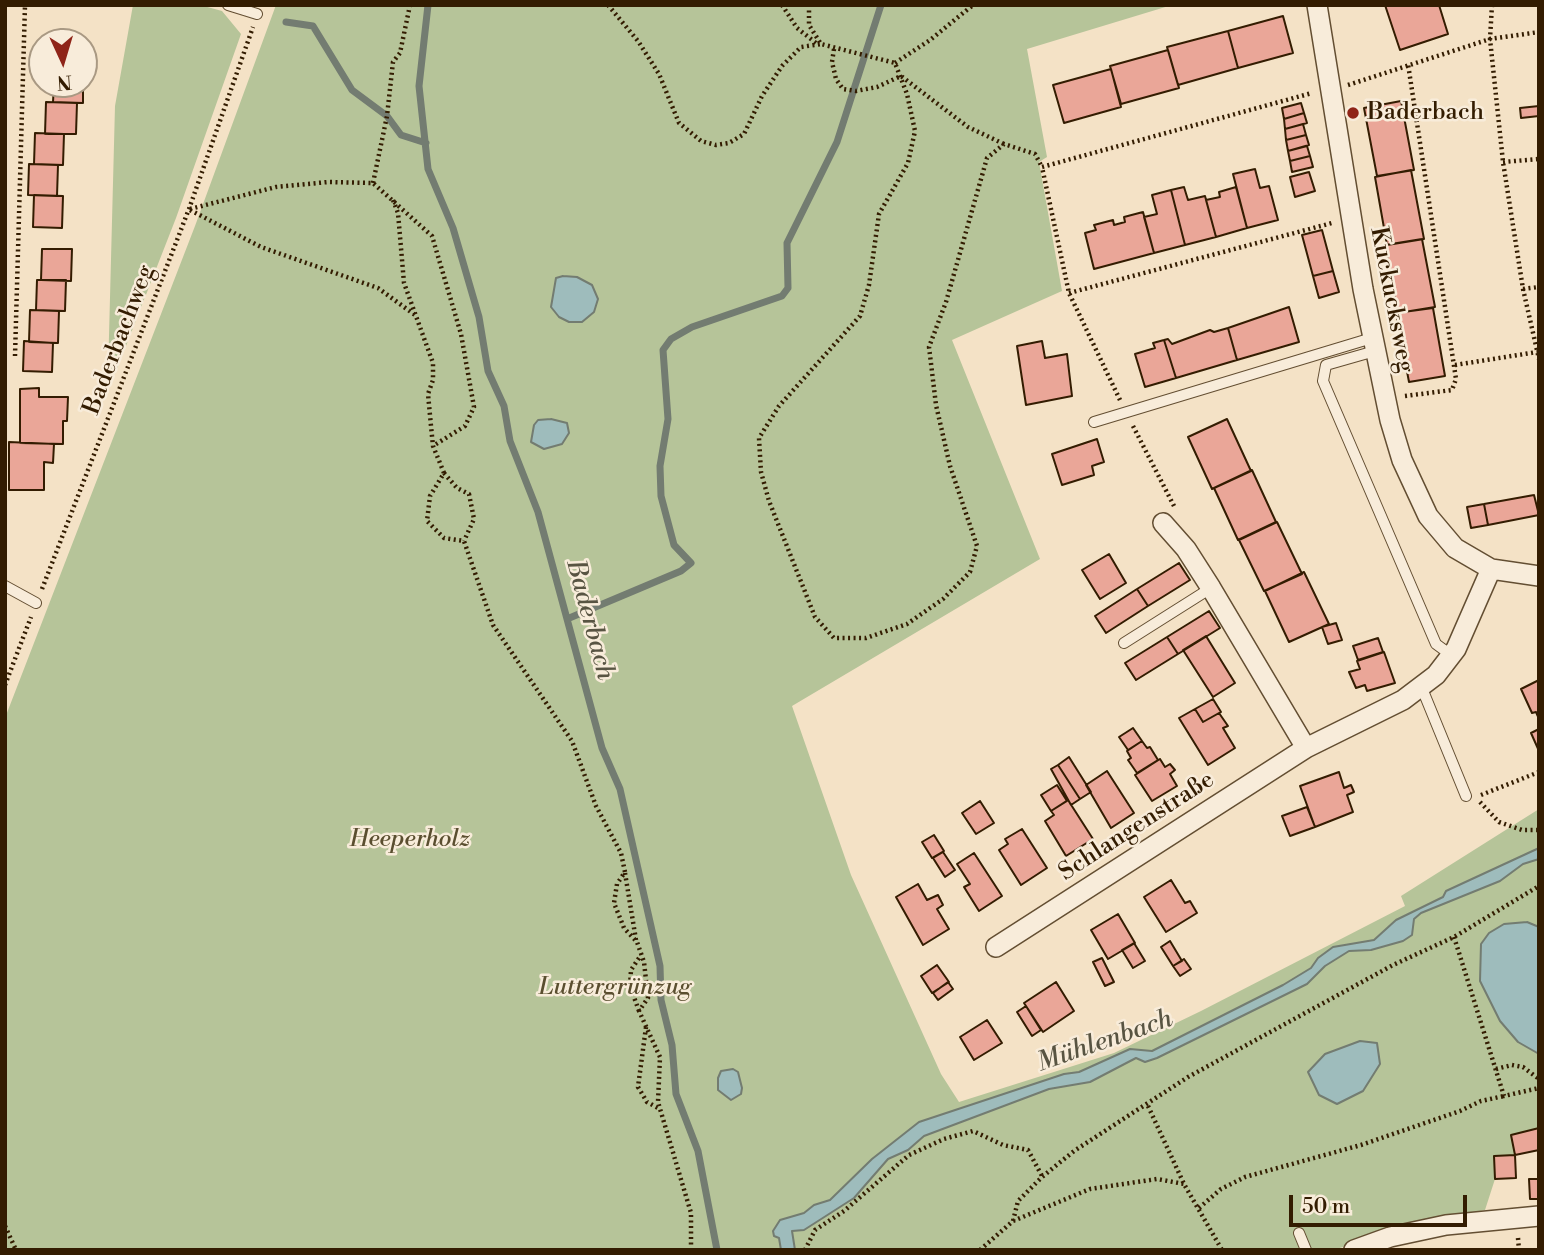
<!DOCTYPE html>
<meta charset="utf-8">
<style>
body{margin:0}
#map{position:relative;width:1544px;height:1255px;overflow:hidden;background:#f4e2c6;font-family:"Libre Bodoni",serif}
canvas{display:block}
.frame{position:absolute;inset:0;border:7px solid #331c01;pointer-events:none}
.north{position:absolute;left:28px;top:28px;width:70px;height:70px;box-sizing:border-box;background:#f8ecda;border:2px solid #a99983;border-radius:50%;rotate:176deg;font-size:19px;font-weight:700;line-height:28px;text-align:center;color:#331c01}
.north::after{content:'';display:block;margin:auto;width:24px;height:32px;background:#8f2418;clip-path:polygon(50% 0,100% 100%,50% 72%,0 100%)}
.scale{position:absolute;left:1289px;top:1195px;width:178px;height:32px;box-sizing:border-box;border:4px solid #331c01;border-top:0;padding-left:9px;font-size:21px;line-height:24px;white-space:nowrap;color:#331c01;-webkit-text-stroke:5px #f8ecda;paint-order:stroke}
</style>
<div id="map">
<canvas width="1544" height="1255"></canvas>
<div class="frame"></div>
<div class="north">N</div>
<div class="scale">50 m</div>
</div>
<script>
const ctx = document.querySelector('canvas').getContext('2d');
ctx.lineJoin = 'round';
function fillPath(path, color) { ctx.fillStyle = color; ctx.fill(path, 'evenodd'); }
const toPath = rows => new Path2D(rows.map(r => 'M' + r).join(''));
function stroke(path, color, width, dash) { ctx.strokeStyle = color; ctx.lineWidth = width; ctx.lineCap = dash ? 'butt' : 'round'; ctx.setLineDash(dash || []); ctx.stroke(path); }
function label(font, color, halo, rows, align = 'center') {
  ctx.font = font + ' "Libre Bodoni",serif'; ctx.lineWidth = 5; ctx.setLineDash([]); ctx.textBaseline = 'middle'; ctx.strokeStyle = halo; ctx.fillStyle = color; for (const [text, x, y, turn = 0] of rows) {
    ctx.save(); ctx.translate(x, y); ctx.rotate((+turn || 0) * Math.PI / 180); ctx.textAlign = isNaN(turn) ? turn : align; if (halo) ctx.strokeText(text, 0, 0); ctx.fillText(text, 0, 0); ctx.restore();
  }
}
fillPath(toPath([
 [133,5,200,5,222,11,241,34,176,218,115,374,108,374,115,106],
 [276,5,1172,5,1027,49,1047,157,1039,162,1062,291,952,340,1040,559,792,706,851,875,941,1074,959,1102,1114,1053,1201,1011,1405,906,1401,896,1539,809,1539,1129,1511,1135,1515,1155,1494,1157,1495,1179,1485,1210,1420,1224,1333,1250,5,1250,5,718,195,226]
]), '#b6c499');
const water = toPath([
 [563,276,577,277,592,285,598,299,594,312,582,322,569,322,559,317,551,307,556,278,563,276],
 [551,419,567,423,569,433,562,444,544,449,531,442,534,425,538,420,551,419],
 [1539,848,1539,859,1523,864,1500,881,1421,913,1414,919,1412,935,1403,941,1371,950,1349,951,1325,966,1307,984,1157,1058,1145,1062,1136,1058,1090,1082,1049,1089,924,1136,908,1150,888,1159,854,1198,804,1230,792,1231,795,1250,781,1250,779,1238,774,1236,773,1231,780,1220,804,1213,814,1205,830,1200,872,1159,919,1122,1064,1074,1079,1072,1130,1049,1152,1051,1283,985,1311,968,1318,958,1333,947,1374,940,1396,920,1443,897,1446,891,1539,848],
 [1527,922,1539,927,1539,1054,1518,1042,1500,1021,1480,981,1481,944,1489,933,1504,924,1527,922],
 [1360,1041,1377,1043,1380,1064,1363,1091,1337,1104,1319,1095,1308,1072,1325,1054,1360,1041],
 [733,1069,738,1072,742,1088,741,1094,731,1100,718,1090,718,1078,721,1071,733,1069]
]);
fillPath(water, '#9ebcbc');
stroke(water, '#737c71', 2);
stroke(toPath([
 [428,5,419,86,428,169,453,228,479,317,488,371,504,406,510,441,538,512,602,748,620,789,660,966,661,1000,672,1045,676,1094,698,1151,717,1250],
 [286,22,313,26,352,90,387,116,401,135,426,143],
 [567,619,681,571,691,563,674,545,661,496,660,466,668,419,663,350,671,339,692,327,782,296,788,288,787,243,837,142,881,5]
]), '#737c71', 7);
const building = toPath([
 [1385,5,1439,5,1448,34,1400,50,1385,5],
 [1283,16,1293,53,1238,68,1228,31,1283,16],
 [1228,31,1238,68,1178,85,1167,47,1228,31],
 [44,39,75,40,75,42,44,42,44,39],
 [1168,50,1179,88,1121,104,1110,66,1168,50],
 [1111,69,1121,107,1064,123,1053,85,1111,69],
 [54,84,83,84,83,103,53,102,54,84],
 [1401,101,1414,170,1377,176,1364,108,1401,101],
 [46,102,77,103,76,134,45,134,46,102],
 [1301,103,1304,113,1284,119,1282,108,1301,103],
 [1539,106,1539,116,1521,118,1520,108,1539,106],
 [1304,113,1307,123,1285,129,1284,119,1304,113],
 [1303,124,1306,135,1286,140,1285,129,1303,124],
 [35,133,64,134,63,165,34,164,35,133],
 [1306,135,1309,145,1288,151,1286,140,1306,135],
 [1307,146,1310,156,1290,161,1288,151,1307,146],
 [1310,156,1313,167,1292,172,1290,161,1310,156],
 [29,164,58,165,57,196,28,195,29,164],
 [1255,169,1260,188,1269,186,1278,220,1247,228,1233,174,1255,169],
 [1411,170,1424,239,1387,245,1375,177,1411,170],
 [1309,172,1315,191,1295,197,1290,177,1309,172],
 [1184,187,1188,200,1205,196,1216,237,1185,245,1171,190,1184,187],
 [1236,187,1247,228,1216,237,1206,200,1220,197,1219,192,1236,187],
 [1171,190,1185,245,1154,253,1144,217,1157,214,1152,195,1171,190],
 [34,195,63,196,62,228,33,227,34,195],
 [1143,212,1154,253,1094,269,1085,233,1096,230,1094,225,1113,220,1114,225,1125,222,1124,217,1143,212],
 [1322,230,1333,271,1313,276,1302,235,1322,230],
 [1422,239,1435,307,1398,313,1385,245,1422,239],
 [42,249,72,249,71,281,41,280,42,249],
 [1333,271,1339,292,1319,298,1313,276,1333,271],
 [37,280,66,280,65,311,36,310,37,280],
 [1289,307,1299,342,1237,360,1228,328,1289,307],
 [1433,308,1445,376,1409,382,1396,313,1433,308],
 [30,310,59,311,58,343,29,342,30,310],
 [1228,328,1237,360,1176,378,1164,340,1168,339,1172,344,1210,330,1214,332,1228,328],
 [1164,340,1176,378,1145,387,1135,354,1155,348,1153,343,1164,340],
 [24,341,53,343,52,372,23,371,24,341],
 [1042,341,1045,358,1067,354,1072,396,1026,405,1017,346,1042,341],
 [39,388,39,397,68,397,67,421,63,421,63,444,20,443,20,389,39,388],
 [1227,419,1251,471,1212,489,1188,437,1227,419],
 [1097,439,1104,462,1092,466,1094,475,1062,485,1052,454,1097,439],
 [9,442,54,444,53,463,44,462,44,490,9,490,9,442],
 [1252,470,1276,522,1238,540,1214,488,1252,470],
 [1534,495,1539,515,1488,525,1484,504,1534,495],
 [1484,504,1488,525,1471,528,1467,507,1484,504],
 [1277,522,1302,574,1264,591,1239,540,1277,522],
 [1109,554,1126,583,1100,599,1082,570,1109,554],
 [1179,563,1190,580,1148,606,1137,589,1179,563],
 [1304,572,1329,624,1289,642,1265,591,1304,572],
 [1137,589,1148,606,1106,633,1095,616,1137,589],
 [1209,611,1220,628,1178,654,1167,637,1209,611],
 [1336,623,1342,640,1328,644,1322,627,1336,623],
 [1206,636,1235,683,1213,697,1183,650,1206,636],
 [1167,637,1178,654,1136,680,1125,663,1167,637],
 [1378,638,1383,652,1358,660,1353,646,1378,638],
 [1384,652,1395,683,1367,691,1365,685,1356,688,1349,672,1360,669,1357,661,1384,652],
 [1539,680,1539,719,1536,712,1532,713,1521,689,1539,680],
 [1213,699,1221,712,1203,722,1195,709,1213,699],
 [1195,709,1203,722,1219,713,1228,726,1223,728,1235,748,1208,765,1179,718,1195,709],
 [1133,728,1142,741,1128,750,1119,737,1133,728],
 [1539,729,1539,751,1531,733,1539,729],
 [1142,741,1147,748,1150,747,1158,760,1137,773,1128,760,1131,758,1127,751,1142,741],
 [1069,757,1091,792,1080,799,1058,765,1069,757],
 [1160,759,1165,767,1170,764,1175,770,1170,774,1177,786,1152,801,1135,775,1160,759],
 [1058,765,1080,799,1071,805,1051,769,1058,765],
 [1107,771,1134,813,1111,828,1086,785,1107,771],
 [1339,772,1344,788,1351,785,1354,792,1347,795,1353,812,1315,827,1300,786,1339,772],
 [1057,785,1067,801,1051,811,1041,795,1057,785],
 [1068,800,1093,839,1066,856,1045,821,1054,815,1051,811,1068,800],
 [980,801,994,823,976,834,962,813,980,801],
 [1307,807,1315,827,1290,836,1282,816,1307,807],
 [1022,829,1047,868,1021,885,999,850,1008,844,1005,839,1022,829],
 [934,835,944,851,932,858,922,842,934,835],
 [943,852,955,870,945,877,933,858,943,852],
 [974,853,1002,896,979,911,964,887,970,884,957,864,974,853],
 [1171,880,1185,903,1190,901,1197,913,1166,932,1144,897,1171,880],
 [918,884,927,900,938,895,943,905,937,909,949,929,923,945,896,897,918,884],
 [1118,914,1135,943,1108,959,1091,930,1118,914],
 [1170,941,1182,961,1173,966,1161,947,1170,941],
 [1134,943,1145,961,1133,968,1122,950,1134,943],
 [1102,958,1114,982,1105,986,1093,962,1102,958],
 [1184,959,1191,969,1180,976,1173,966,1184,959],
 [937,965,949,982,932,993,921,976,937,965],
 [948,982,953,989,938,1000,933,993,948,982],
 [1056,982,1074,1011,1043,1032,1024,1003,1056,982],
 [1026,1006,1041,1030,1032,1036,1017,1012,1026,1006],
 [987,1020,1002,1043,974,1060,960,1037,987,1020],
 [1539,1128,1539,1150,1515,1155,1511,1135,1539,1128],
 [1515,1155,1516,1178,1495,1179,1494,1156,1515,1155],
 [1529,1179,1539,1179,1539,1199,1530,1199,1529,1179]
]);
fillPath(building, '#eaa698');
stroke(building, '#331c01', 2);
const service = toPath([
 [228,5,257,14],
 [1375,351,1326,365,1323,381,1436,644,1451,655],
 [1094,422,1372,338],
 [5,586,36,603],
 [1124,643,1211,588],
 [1421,686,1466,796],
 [1299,1233,1306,1250]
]);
const minor = toPath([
 [1317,5,1363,289,1390,420,1402,460,1428,516,1455,548,1491,569,1539,576],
 [1163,523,1186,549,1211,588,1306,748],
 [996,947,1306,748,1403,700,1436,675,1456,649,1491,569],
 [1354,1250,1390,1237,1446,1225,1539,1216]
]);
stroke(service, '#634e32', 12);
stroke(minor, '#634e32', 22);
stroke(toPath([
 [608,5,638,41,659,74,679,123,701,141,716,145,729,143,744,134,762,96,782,66,801,47,821,44],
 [782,5,797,28,816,43],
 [809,5,809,25,821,44,895,63,907,94,915,131,908,163,879,214,869,285,860,316,779,406,759,438,761,472,769,501,815,617,834,638,866,638,907,624,943,599,970,572,977,546,950,466,936,405,929,347,946,302,987,158,1004,144,1035,154,1042,167],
 [1492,5,1490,39,1503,162,1523,289,1539,359],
 [834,49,832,62,836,79,843,89,856,91,877,87,901,76,968,127,1004,144],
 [895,63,930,40,973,5],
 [1348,85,1490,39,1539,32],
 [1503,162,1539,159],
 [373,183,387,116,393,62,400,53,410,5],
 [393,200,398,213,404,283,433,363,433,380,428,394,431,426,433,446,444,473,430,496,427,521,444,538,464,541,493,625,572,741,596,806,621,853,625,872,617,884,614,903,624,928,637,942,644,962,648,998,639,1011,660,1057,658,1102,691,1213,691,1250],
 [190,209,276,187,328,182,373,183,432,236,461,334,474,407,465,426,433,446],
 [190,210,261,247,378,288,415,315],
 [1523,289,1539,287],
 [1069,293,1332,223],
 [15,356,25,5],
 [1455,365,1537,352],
 [1405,396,1452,390,1456,379,1408,64],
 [1120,400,1069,293,1042,167,1312,93],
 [1133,426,1174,506],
 [444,473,457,488,469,494,474,519,464,541],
 [42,589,189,209,253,27],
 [5,685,31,617],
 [1481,795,1539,772],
 [1480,802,1499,822,1522,830,1539,830],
 [625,873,636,940],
 [1454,937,1504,1096,1539,1088],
 [639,1011,630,986,631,970,641,955],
 [646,1027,638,1087,647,1102,660,1109],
 [1496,1069,1512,1065,1523,1067,1539,1079],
 [1148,1106,1184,1184,1222,1250],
 [1199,1208,1221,1189,1245,1177,1361,1145,1460,1111,1481,1101,1504,1096],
 [1013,1221,1018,1201,1042,1177,1074,1151,1188,1077,1393,965,1454,937,1539,886],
 [5,1226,16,1250],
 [1518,1238,1519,1250],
 [805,1250,815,1230,844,1211,909,1155,944,1139,973,1131,1003,1145,1028,1150,1042,1176],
 [980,1250,1013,1221,1090,1189,1157,1179,1184,1184]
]), '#331c01', 4.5, [2, 3.5]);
stroke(service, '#f8ecda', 10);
stroke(minor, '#f8ecda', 19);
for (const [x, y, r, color] of [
 [1353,113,7,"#8f2418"]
]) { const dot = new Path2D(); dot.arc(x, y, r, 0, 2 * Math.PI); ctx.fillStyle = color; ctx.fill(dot); stroke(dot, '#f8ecda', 2.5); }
label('24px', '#331c01', '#f8ecda', [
 ["Baderbach",1367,113]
], 'left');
label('24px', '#331c01', '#f8ecda', [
 ["Kuckucksweg",1391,300,79],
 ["Baderbachweg",120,340,-69],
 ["Schlangenstraße",1137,827,-33]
]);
label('italic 24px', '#5a4e2f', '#f8ecda', [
 ["Heeperholz",410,840],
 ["Luttergrünzug",615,988]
]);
label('italic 26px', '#585442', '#f8ecda', [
 ["Baderbach",589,620,75],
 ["Mühlenbach",1105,1042,-19]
]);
</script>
